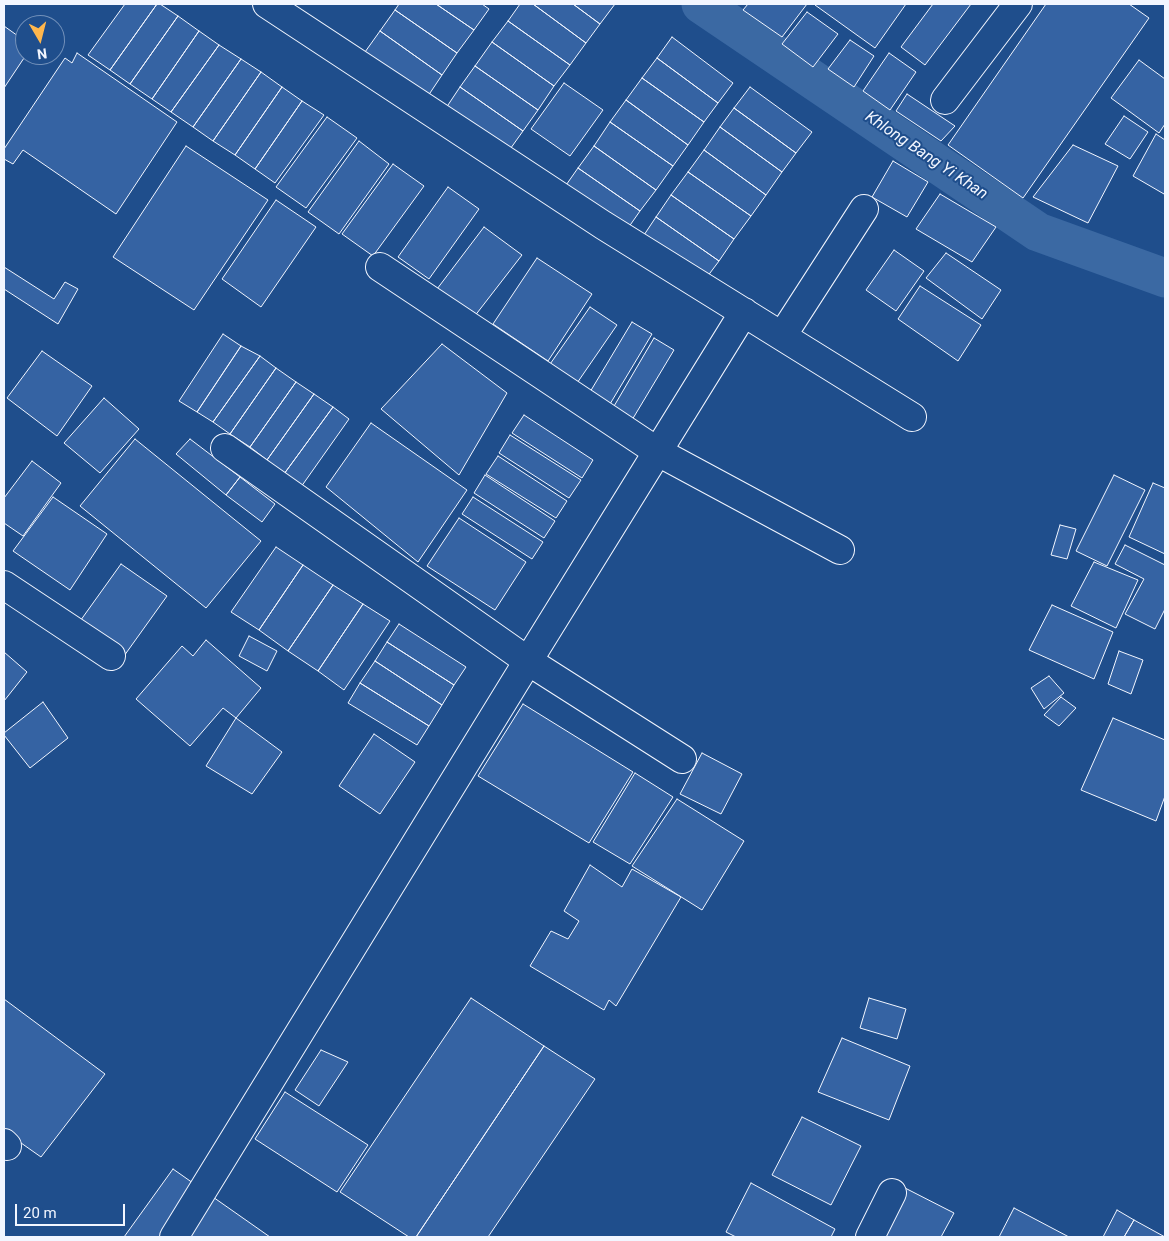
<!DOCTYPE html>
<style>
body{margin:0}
#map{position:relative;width:1169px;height:1241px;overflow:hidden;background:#1f4e8c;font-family:Roboto,sans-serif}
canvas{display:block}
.frame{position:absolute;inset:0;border:5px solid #f2f6ff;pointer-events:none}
.north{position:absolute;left:15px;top:15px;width:50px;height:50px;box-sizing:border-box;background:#1f4e8c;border:1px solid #7391ba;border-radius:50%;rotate:172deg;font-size:14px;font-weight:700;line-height:20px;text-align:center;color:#f2f6ff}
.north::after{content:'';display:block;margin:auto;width:18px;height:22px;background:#ffb74d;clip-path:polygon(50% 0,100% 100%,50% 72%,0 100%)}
.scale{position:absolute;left:15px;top:1204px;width:110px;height:22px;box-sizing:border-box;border:2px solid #f2f6ff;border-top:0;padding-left:6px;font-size:15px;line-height:18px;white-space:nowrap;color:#f2f6ff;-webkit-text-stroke:4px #1f4e8c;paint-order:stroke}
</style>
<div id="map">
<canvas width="1169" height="1241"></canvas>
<div class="frame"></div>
<div class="north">N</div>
<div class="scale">20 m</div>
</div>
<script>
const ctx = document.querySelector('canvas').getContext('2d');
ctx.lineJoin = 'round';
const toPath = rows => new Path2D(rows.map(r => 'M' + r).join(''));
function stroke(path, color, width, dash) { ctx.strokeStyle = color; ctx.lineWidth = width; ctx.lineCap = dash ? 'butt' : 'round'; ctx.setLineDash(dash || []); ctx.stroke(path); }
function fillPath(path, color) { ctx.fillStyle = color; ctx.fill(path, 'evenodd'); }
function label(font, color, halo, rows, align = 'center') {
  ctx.font = font + ' Roboto,sans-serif'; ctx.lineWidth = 4; ctx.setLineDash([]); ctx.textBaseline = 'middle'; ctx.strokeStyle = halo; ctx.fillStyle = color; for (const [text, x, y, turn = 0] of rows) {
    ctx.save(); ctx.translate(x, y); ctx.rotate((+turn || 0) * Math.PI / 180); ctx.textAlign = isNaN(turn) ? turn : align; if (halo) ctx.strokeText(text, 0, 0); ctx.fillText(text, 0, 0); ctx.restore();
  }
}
stroke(toPath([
 [701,4,1038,232,1165,278]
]), '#3b69a3', 39);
const building = toPath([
 [125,4,157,4,110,70,88,55,125,4],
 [157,4,160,4,178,16,130,84,110,70,157,4],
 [399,4,436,4,474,30,457,53,395,10,399,4],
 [436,4,482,4,489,9,474,30,436,4],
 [520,4,533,4,586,43,570,65,508,21,520,4],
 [533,4,573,4,600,24,586,43,533,4],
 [573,4,615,4,600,24,573,4],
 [748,4,807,4,782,37,743,10,748,4],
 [816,4,906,4,875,48,815,5,816,4],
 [933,4,971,4,925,65,901,47,933,4],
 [1046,4,1129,4,1149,18,1023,198,948,145,1046,4],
 [395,10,457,53,442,75,380,31,395,10],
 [807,12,838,34,813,67,782,44,807,12],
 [178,16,199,31,152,99,130,84,178,16],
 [508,21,570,65,554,86,492,42,508,21],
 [4,26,25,41,25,55,26,55,4,88,4,26],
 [199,31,219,45,171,112,152,99,199,31],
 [380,31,442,75,428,96,365,52,380,31],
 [672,37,733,83,718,103,657,58,672,37],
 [850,40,874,56,854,87,828,69,850,40],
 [492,42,554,86,538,110,475,66,492,42],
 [219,45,241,59,193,127,171,112,219,45],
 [77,53,177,122,116,214,23,150,13,164,4,159,4,149,65,58,72,63,77,53],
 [889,53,916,72,890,110,863,91,889,53],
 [657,58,718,103,704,122,642,78,657,58],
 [241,59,261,72,213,141,193,127,241,59],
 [1139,60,1165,79,1165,124,1159,133,1111,98,1139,60],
 [475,66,538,110,523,131,460,87,475,66],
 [261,72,282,87,235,155,213,141,261,72],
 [642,78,704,122,688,145,626,100,642,78],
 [564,83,603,110,570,156,531,129,564,83],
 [282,87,302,101,255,169,235,155,282,87],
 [460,87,523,131,508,152,446,108,460,87],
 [750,87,812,132,796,153,734,108,750,87],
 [907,94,955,126,941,141,896,111,907,94],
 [626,100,688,145,673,166,610,122,626,100],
 [302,101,324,115,275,183,255,169,302,101],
 [734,108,796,153,782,172,720,127,734,108],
 [1124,116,1148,132,1130,159,1105,144,1124,116],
 [327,117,357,138,306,208,276,187,327,117],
 [610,122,673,166,656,190,594,146,610,122],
 [720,127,782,172,766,195,704,150,720,127],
 [1156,134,1165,140,1165,192,1164,194,1133,176,1156,134],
 [359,141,389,164,339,234,308,212,359,141],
 [1073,145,1118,166,1088,223,1033,197,1073,145],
 [186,146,268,200,194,310,113,257,186,146],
 [594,146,656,190,640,211,578,168,594,146],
 [704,150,766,195,751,216,688,172,704,150],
 [893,161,928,182,907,217,872,197,893,161],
 [393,164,424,186,373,256,342,234,393,164],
 [578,168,640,211,626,231,564,188,578,168],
 [688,172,751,216,734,239,671,195,688,172],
 [448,187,479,209,429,279,398,257,448,187],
 [940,194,996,227,972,262,916,229,940,194],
 [671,195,734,239,719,261,656,217,671,195],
 [276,200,316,227,261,307,222,279,276,200],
 [656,217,719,261,704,281,642,238,656,217],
 [484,227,522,255,474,317,437,289,484,227],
 [894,250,924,271,896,311,866,290,894,250],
 [946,253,1001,290,982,319,926,278,946,253],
 [537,258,592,294,548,361,493,324,537,258],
 [4,267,54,299,65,282,78,289,58,324,4,289,4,267],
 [920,286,981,325,958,361,898,319,920,286],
 [590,307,617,325,575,386,548,367,590,307],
 [632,322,652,334,607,409,587,397,632,322],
 [223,334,241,346,197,412,179,401,223,334],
 [654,338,674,350,629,425,610,413,654,338],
 [442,344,507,393,459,475,381,409,442,344],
 [241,346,260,356,213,422,197,412,241,346],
 [42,351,92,386,57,436,7,398,42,351],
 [260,356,276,368,230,434,213,422,260,356],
 [276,368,296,382,250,447,230,434,276,368],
 [296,382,314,394,267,460,250,447,296,382],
 [314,394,333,407,284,474,267,460,314,394],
 [104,398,139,429,100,473,64,443,104,398],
 [333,407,349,419,301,487,284,474,333,407],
 [524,415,593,460,582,478,512,433,524,415],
 [371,423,467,490,418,562,326,487,371,423],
 [510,435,581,480,569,498,499,453,510,435],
 [135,439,261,541,206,608,80,506,135,439],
 [190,439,240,477,226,495,176,454,190,439],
 [498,456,567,501,556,518,486,474,498,456],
 [32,461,61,483,23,536,4,523,4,498,32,461],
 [485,475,555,521,544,538,474,493,485,475],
 [1114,475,1145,490,1107,566,1076,551,1114,475],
 [240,477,275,504,262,522,226,495,240,477],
 [1153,483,1165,488,1165,554,1129,537,1153,483],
 [53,497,107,534,70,590,13,551,53,497],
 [473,497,543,542,532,559,462,514,473,497],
 [459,518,526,562,495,610,427,566,459,518],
 [1060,525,1076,529,1067,559,1051,555,1060,525],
 [1125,545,1165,565,1165,609,1155,629,1125,614,1144,579,1115,564,1125,545],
 [276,547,303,565,259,630,231,612,276,547],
 [1094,562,1138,580,1116,628,1071,606,1094,562],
 [121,564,167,596,124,656,78,624,121,564],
 [303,565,333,585,288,651,259,630,303,565],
 [333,585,363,604,318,671,288,651,333,585],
 [363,604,390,621,344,690,318,671,363,604],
 [1052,605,1113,632,1094,679,1029,650,1052,605],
 [399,624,466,667,454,685,387,642,399,624],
 [249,636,277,651,267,671,239,656,249,636],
 [206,640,261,688,236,718,223,708,190,746,136,699,182,646,193,656,206,640],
 [387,642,454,685,442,705,375,661,387,642],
 [1119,651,1143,660,1131,694,1108,684,1119,651],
 [4,652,27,672,4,701,4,652],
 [375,661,442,705,429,726,360,683,375,661],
 [1049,676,1064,693,1044,709,1031,688,1049,676],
 [360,683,429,726,417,745,348,703,360,683],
 [1061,697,1076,708,1059,726,1044,715,1061,697],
 [43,702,68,738,30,768,4,735,4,733,43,702],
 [523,704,633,772,589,843,478,776,523,704],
 [236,718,282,752,252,794,206,766,236,718],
 [1113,718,1165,740,1165,796,1156,821,1081,790,1113,718],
 [374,734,415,762,380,814,339,786,374,734],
 [702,753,742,774,721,814,680,794,702,753],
 [635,773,673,797,630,864,593,842,635,773],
 [677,799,744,841,702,910,632,866,677,799],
 [590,865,622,887,632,869,681,897,616,1006,609,1000,604,1010,530,966,551,931,568,939,579,921,564,911,590,865],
 [471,998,544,1046,416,1237,409,1237,340,1192,471,998],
 [869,998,906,1009,897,1039,860,1028,869,998],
 [4,999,105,1074,41,1157,4,1131,4,999],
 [842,1038,910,1066,889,1120,818,1092,842,1038],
 [544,1046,595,1079,488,1237,416,1237,544,1046],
 [321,1050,348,1062,319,1106,295,1090,321,1050],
 [285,1092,368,1145,337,1192,255,1139,285,1092],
 [802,1117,861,1146,831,1205,772,1175,802,1117],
 [173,1169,270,1237,124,1237,173,1169],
 [751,1183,835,1229,831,1237,736,1237,726,1232,751,1183],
 [905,1188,954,1213,941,1237,886,1237,879,1233,905,1188],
 [1014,1208,1069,1237,999,1237,1014,1208],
 [1117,1210,1134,1220,1124,1237,1103,1237,1117,1210],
 [1134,1220,1165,1237,1124,1237,1134,1220]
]);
fillPath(building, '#3563a3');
stroke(building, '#f2f6ff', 1);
const minor = toPath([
 [267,4,603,225,912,417],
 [945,100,1018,4],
 [380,267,658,452,840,550],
 [782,336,864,209],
 [225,448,528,661,682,759],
 [4,585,111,656],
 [4,1143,7,1146],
 [174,1237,528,661,744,312],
 [870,1237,892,1193]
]);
stroke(minor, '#f2f6ff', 30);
stroke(minor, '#1f4e8c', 28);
label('italic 16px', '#f2f6ff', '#1f4e8c', [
 ["Khlong Bang Yi Khan",926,156,34]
]);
</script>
